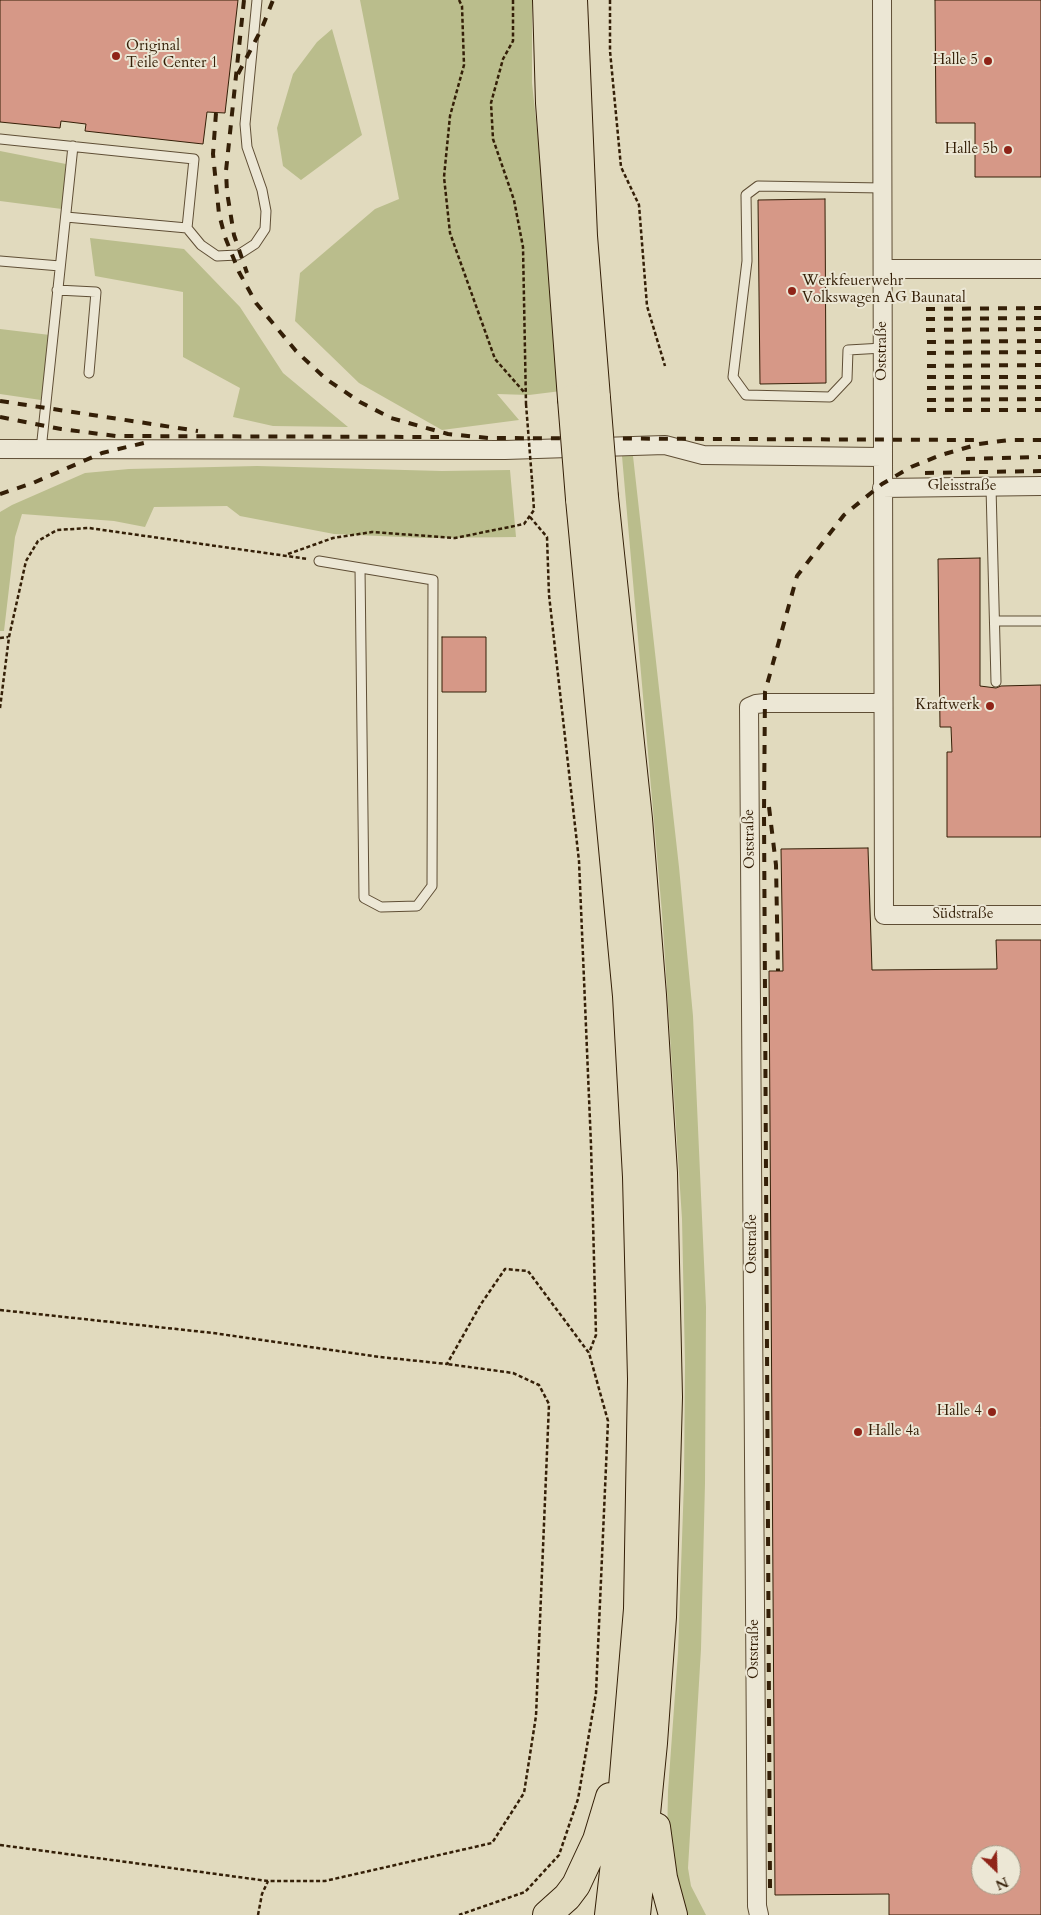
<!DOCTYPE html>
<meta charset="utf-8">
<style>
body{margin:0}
#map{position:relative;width:1041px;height:1915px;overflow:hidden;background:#e1dabe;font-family:Cardo,serif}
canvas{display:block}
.north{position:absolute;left:971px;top:1845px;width:50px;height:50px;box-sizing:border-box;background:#ece7d5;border:1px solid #a29783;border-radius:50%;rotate:156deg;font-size:14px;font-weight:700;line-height:20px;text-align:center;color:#341f07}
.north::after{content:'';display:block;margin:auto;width:18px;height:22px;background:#8f2418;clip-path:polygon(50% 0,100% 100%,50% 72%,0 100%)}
</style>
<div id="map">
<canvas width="1041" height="1915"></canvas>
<div class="north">N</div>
</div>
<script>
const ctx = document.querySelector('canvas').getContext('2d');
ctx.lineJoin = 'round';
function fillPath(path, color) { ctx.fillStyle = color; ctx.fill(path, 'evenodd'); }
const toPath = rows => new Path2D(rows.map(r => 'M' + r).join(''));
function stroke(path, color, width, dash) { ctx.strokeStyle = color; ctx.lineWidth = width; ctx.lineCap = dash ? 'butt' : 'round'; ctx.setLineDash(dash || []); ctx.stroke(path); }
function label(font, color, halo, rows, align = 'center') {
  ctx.font = font + ' Cardo,serif'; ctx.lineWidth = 4; ctx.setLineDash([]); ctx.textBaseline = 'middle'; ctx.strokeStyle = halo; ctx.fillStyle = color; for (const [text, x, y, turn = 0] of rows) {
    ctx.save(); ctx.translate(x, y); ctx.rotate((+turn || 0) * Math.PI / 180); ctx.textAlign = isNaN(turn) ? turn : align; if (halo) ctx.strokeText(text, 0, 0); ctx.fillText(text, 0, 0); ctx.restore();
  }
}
fillPath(toPath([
 [360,0,532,0,532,83,549,240,561,391,529,395,497,394,519,420,442,430,359,383,295,321,300,273,375,209,399,199],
 [332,29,362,135,301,180,283,166,277,128,293,74,317,42],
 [0,151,66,164,62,209,0,201],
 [90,238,184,249,240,307,283,373,348,427,273,426,233,417,240,388,183,357,183,292,95,276],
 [0,329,50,335,41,400,0,394],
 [622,456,633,456,679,867,693,1016,706,1307,705,1483,701,1649,688,1868,691,1886,706,1915,680,1915,667,1844,668,1791,678,1653,684,1482,685,1364,682,1219,662,913],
 [257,466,442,471,510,470,516,537,425,538,334,534,240,516,227,506,154,507,145,527,114,521,22,514,15,537,4,631,0,631,0,512,12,505,85,473,129,469]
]), '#babd8c');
const building = toPath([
 [0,0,238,0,225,113,207,112,203,144,85,131,86,124,61,121,60,128,0,122,0,0],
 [935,0,1041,0,1041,177,975,177,975,123,936,123,935,0],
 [825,199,826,383,760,384,758,200,825,199],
 [980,558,980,686,996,688,1001,686,1041,685,1041,837,947,837,947,752,952,752,951,727,940,727,938,559,980,558],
 [442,637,486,637,486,692,442,692,442,637],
 [868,848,872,970,997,969,996,940,1041,940,1041,1915,889,1915,889,1894,775,1895,769,971,783,971,781,849,868,848],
 [981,1855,1011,1855,1011,1885,981,1885,981,1855]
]);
fillPath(building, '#d69887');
stroke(building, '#341f07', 1);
const lane = toPath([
 [0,139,194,159,187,228],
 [66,217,187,228,201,245,217,256,238,255,255,244,265,229,266,211,262,190,247,147,245,124,257,0],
 [0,261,60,266],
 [57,290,96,292,89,373],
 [883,348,848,350,847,379,830,397,746,395,733,377,747,261,746,195,758,186,883,188],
 [41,450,73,146],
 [991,487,996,682],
 [319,561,433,580,432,886,417,906,381,907,364,898,360,568],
 [995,621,1041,621]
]);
const street = toPath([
 [882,0,884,915,1041,915],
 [883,269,1041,269],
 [0,449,505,450,665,445,703,455,882,457],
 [882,488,1041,486],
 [759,1915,757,1906,749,707,756,704,765,703,883,703]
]);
const highway = toPath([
 [547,0,550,103,572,399],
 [573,0,583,236,596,398],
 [604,497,638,819,652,995,663,1173,668,1397,662,1617,653,1743,636,1915],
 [580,499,627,996,637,1177,642,1379,638,1609,621,1811,609,1915],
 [656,1827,663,1878,673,1915],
 [547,1915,567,1897,576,1885,597,1840,610,1797]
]);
stroke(lane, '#5f4e35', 11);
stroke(street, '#5f4e35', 20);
stroke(highway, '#341f07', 30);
stroke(toPath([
 [459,0,462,6,464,65,450,116,444,177,450,233,495,359,524,392],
 [513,0,513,41,503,59,491,103,493,139,514,200,523,247,526,404],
 [610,0,610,51,621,167,639,205,647,306,665,366],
 [530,517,547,537,549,595,579,861,591,1145,596,1335,589,1353],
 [288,554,333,538,372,532,455,538,524,524,534,510,532,480],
 [0,638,8,637],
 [0,708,9,637,26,561,38,541,57,530,89,528,308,559],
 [0,1310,213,1333,380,1357,447,1364,481,1304,505,1269,528,1271,589,1353,608,1421,596,1693,578,1799,559,1855,525,1892,459,1915],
 [0,1845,268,1881,325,1881,492,1843,524,1793,536,1716,549,1404,539,1385,513,1373,447,1364],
 [258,1915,262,1894,268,1881]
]), '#341f07', 2.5, [4, 2.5]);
stroke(lane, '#ece7d5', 9);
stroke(street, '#ece7d5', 18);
stroke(highway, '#e1dabe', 28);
stroke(toPath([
 [244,0,226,171,227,192,234,235,247,273],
 [238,74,262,28,273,0],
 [216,113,213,154,219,214,225,237,239,272,256,303,296,351,326,379,360,402,391,418,448,434,489,438,977,440],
 [926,309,1041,308],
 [926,319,1041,318],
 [926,330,1041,329],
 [927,342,1041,341],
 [927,353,1041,352],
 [927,366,1041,365],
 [927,377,1041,377],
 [927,388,1041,387],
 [927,400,1041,399],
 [0,401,198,431],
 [927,410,1041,410],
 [0,417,61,429,116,436,439,437],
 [966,459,1041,457],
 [925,473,1041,471],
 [0,494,33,483,102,453,152,441],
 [769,807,776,865,778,971],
 [770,1888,764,813,765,692,797,576,844,515,882,484,911,467,941,455,979,444,1009,440,1041,440]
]), '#341f07', 4, [9, 9]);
const highwayBridge = toPath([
 [596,398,604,497],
 [572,399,580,499]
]);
stroke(highwayBridge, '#341f07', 30, []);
stroke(toPath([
 [526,404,532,480]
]), '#341f07', 2.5, [4, 2.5]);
stroke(highwayBridge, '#e1dabe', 28);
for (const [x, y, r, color] of [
 [116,56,5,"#8f2418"],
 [988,61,5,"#8f2418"],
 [1008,150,5,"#8f2418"],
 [792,291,5,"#8f2418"],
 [990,706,5,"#8f2418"],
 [992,1412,5,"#8f2418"],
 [858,1432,5,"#8f2418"]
]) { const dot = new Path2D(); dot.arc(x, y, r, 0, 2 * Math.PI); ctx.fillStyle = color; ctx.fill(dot); stroke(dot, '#ece7d5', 2); }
label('15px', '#341f07', '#ece7d5', [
 ["Original",126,47,"left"],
 ["Teile Center 1",126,64,"left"],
 ["Halle 5",978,61],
 ["Halle 5b",998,150],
 ["Werkfeuerwehr",802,282,"left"],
 ["Volkswagen AG Baunatal",802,299,"left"],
 ["Kraftwerk",980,706],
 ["Halle 4",982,1412],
 ["Halle 4a",868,1432,"left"]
], 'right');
label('15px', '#341f07', '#ece7d5', [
 ["Oststraße",883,351,-90],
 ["Gleisstraße",962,487],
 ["Oststraße",750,839,-91],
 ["Südstraße",963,915],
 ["Oststraße",753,1244,-90],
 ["Oststraße",755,1649,-90]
]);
</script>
